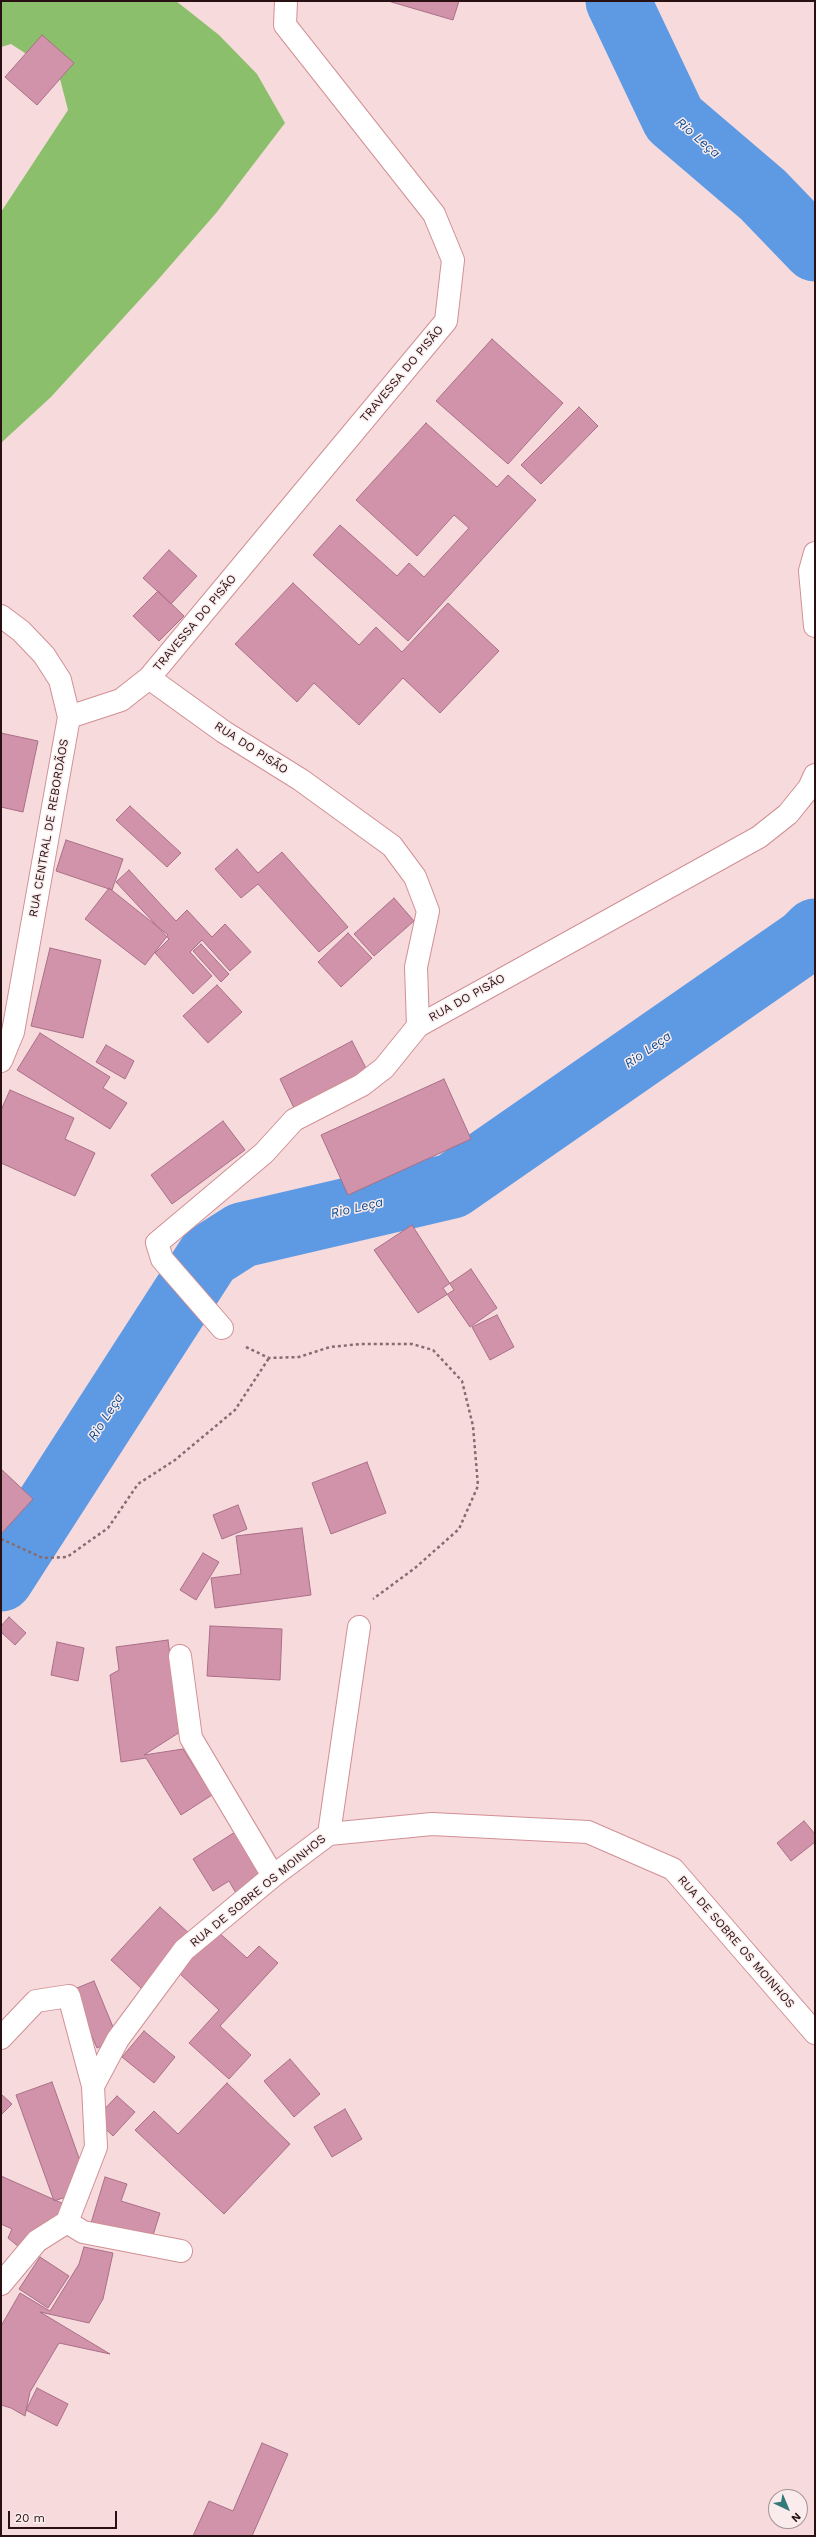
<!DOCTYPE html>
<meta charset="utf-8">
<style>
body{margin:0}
#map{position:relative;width:816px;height:2537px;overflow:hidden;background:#f7dadc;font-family:"Work Sans",sans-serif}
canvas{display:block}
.frame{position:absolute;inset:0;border:2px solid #291113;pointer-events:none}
.north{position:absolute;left:768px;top:2489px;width:40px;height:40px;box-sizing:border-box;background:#faecec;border:1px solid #a69495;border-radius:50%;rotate:136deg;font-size:11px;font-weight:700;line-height:16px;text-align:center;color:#291113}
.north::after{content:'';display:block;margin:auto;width:14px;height:18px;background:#317a79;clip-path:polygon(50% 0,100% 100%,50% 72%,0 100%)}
.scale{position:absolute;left:8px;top:2511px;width:109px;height:18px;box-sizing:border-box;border:2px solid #291113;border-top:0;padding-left:5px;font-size:12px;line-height:14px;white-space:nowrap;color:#291113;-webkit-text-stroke:3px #faecec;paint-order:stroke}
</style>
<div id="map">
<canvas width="816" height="2537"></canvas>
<div class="frame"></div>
<div class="north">N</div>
<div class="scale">20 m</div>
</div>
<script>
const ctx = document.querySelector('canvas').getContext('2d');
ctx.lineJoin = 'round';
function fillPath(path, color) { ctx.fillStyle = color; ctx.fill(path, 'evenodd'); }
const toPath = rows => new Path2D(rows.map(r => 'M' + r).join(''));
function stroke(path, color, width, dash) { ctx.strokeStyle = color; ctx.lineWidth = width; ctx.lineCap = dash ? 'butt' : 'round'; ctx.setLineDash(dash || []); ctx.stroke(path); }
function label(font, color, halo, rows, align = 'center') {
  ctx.font = font + ' "Work Sans",sans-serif'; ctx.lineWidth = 3; ctx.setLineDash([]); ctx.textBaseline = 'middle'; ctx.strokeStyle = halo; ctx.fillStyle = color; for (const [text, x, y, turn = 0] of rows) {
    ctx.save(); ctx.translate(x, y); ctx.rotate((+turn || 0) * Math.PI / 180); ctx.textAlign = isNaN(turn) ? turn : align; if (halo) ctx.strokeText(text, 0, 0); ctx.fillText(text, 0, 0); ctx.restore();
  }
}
fillPath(toPath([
 [1,1,176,1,219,35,257,74,285,123,217,212,156,282,51,397,1,443,1,212,68,110,59,75,11,44,1,47]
]), '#8cbf6b');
stroke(toPath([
 [618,1,674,119,763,195,815,249],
 [1,1579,209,1256,242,1235,452,1186,805,941,815,931]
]), '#5e9ae3', 65);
const building = toPath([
 [388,1,459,1,453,20,388,1],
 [42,35,74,63,37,105,5,77,42,35],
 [492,339,563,403,508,464,436,401,492,339],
 [579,407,598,426,541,484,521,465,579,407],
 [426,423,497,487,508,475,536,500,408,641,313,555,340,525,397,576,409,563,424,577,469,528,454,515,417,556,356,500,426,423],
 [169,550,197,576,171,604,143,578,169,550],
 [293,583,359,645,376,627,402,652,448,603,499,651,440,713,403,678,359,725,314,683,297,702,235,644,293,583],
 [158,591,184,616,159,641,133,616,158,591],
 [1,733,38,741,23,812,1,807,1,733],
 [130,806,181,853,167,867,116,820,130,806],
 [66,840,123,859,112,890,56,871,66,840],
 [237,849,258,873,282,852,348,927,319,952,258,884,241,898,215,869,237,849],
 [129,870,176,921,187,910,212,937,225,924,251,952,230,971,202,940,190,952,212,976,193,994,155,953,169,939,116,882,129,870],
 [109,888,168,935,145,965,85,919,109,888],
 [394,898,414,921,374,956,354,934,394,898],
 [348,933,372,958,341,987,318,962,348,933],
 [201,944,229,974,221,982,193,951,201,944],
 [50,948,101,960,83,1038,31,1026,50,948],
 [217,985,242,1012,208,1043,183,1016,217,985],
 [40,1033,110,1077,103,1088,127,1103,110,1129,17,1070,40,1033],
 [352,1041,368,1072,295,1110,280,1079,352,1041],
 [106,1045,134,1061,125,1079,96,1062,106,1045],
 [444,1079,471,1139,348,1195,321,1135,444,1079],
 [10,1090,74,1118,65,1139,95,1153,75,1196,1,1163,1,1110,10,1090],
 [223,1121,245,1150,172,1204,151,1175,223,1121],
 [412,1225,454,1290,418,1313,374,1250,412,1225],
 [471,1269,497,1308,470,1327,443,1288,471,1269],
 [497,1315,514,1347,490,1360,472,1327,497,1315],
 [367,1462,386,1513,331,1534,312,1483,367,1462],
 [1,1469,33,1499,1,1534,1,1469],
 [238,1505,247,1529,222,1539,213,1515,238,1505],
 [302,1528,311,1595,215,1608,211,1578,241,1574,236,1536,302,1528],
 [203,1553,219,1562,196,1600,180,1590,203,1553],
 [9,1617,26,1633,15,1645,1,1632,1,1626,9,1617],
 [210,1626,282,1629,280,1680,207,1676,210,1626],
 [168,1640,180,1732,144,1755,183,1749,212,1795,181,1815,146,1758,121,1762,110,1675,119,1670,116,1647,168,1640],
 [57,1642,84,1648,78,1681,51,1675,57,1642],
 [804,1821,815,1834,815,1842,791,1861,777,1843,804,1821],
 [235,1832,264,1878,237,1895,229,1881,213,1891,193,1859,235,1832],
 [160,1907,191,1935,141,1988,111,1960,160,1907],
 [216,1930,247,1958,259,1946,278,1963,220,2026,251,2055,229,2079,189,2043,219,2010,178,1972,216,1930],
 [94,1981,118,2039,97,2048,72,1990,94,1981],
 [144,2031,175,2057,154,2083,122,2057,144,2031],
 [290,2059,320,2094,294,2117,264,2081,290,2059],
 [52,2082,90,2189,54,2201,16,2095,52,2082],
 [227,2083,290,2144,224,2214,135,2130,154,2111,178,2134,227,2083],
 [1,2094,12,2104,1,2115,1,2094],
 [117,2096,135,2112,113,2136,95,2119,117,2096],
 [345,2109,362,2139,332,2157,314,2127,345,2109],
 [1,2176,64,2204,70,2209,30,2256,8,2238,12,2229,1,2224,1,2176],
 [105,2177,127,2184,121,2201,160,2213,148,2251,88,2233,105,2177],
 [84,2247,113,2253,103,2299,89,2323,40,2312,110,2354,59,2343,30,2392,25,2416,11,2408,1,2405,1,2326,20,2293,50,2311,79,2264,84,2247],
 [40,2257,69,2276,48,2308,19,2289,40,2257],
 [37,2388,68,2404,57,2426,26,2410,37,2388],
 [262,2443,288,2454,252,2536,193,2536,209,2501,233,2511,262,2443]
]);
fillPath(building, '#d093aa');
stroke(building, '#aa6f87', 1);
const minor = toPath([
 [815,553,810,571,815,626],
 [1,616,21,631,44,655,60,680,69,717,13,1032,1,1061],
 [149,678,446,321,453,260,434,214,285,25,286,1],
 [69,717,121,700,149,678,224,732,301,780,392,846,415,877,428,911,416,967,418,1026,759,837,788,814,809,788,815,775],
 [222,1328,162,1259,157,1243,264,1153,294,1120,362,1085,384,1068,418,1026],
 [180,1656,191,1738,273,1876],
 [329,1834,359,1627],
 [1,2038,36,2001,69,1996,93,2086],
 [67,2222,83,2232,181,2251],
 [1,2284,37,2241,67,2222,96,2147,93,2086,118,2039,184,1950,273,1876,329,1834,432,1824,588,1832,673,1869,815,2033]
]);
stroke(minor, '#d19095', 24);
stroke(toPath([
 [246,1347,269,1358,299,1357,330,1347,361,1344,412,1344,433,1350,462,1381,473,1426,478,1486,459,1529,415,1568,373,1599],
 [1,1539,43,1558,67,1557,108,1528,138,1484,175,1460,235,1410,269,1358]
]), '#866c6e', 2.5, [3, 3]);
stroke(minor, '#fff', 22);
label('12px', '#291113', '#faecec', [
 ["TRAVESSA DO PISÃO",402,374,-50],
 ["TRAVESSA DO PISÃO",195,623,-50],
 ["RUA DO PISÃO",251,748,33],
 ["RUA CENTRAL DE REBORDÃOS",49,828,-80],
 ["RUA DO PISÃO",467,998,-29],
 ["RUA DE SOBRE OS MOINHOS",258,1891,-39],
 ["RUA DE SOBRE OS MOINHOS",736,1942,49]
]);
label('italic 13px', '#104f91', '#faecec', [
 ["Rio Leça",698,138,41],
 ["Rio Leça",648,1050,-35],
 ["Rio Leça",357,1208,-13],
 ["Rio Leça",106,1417,-57]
]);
</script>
